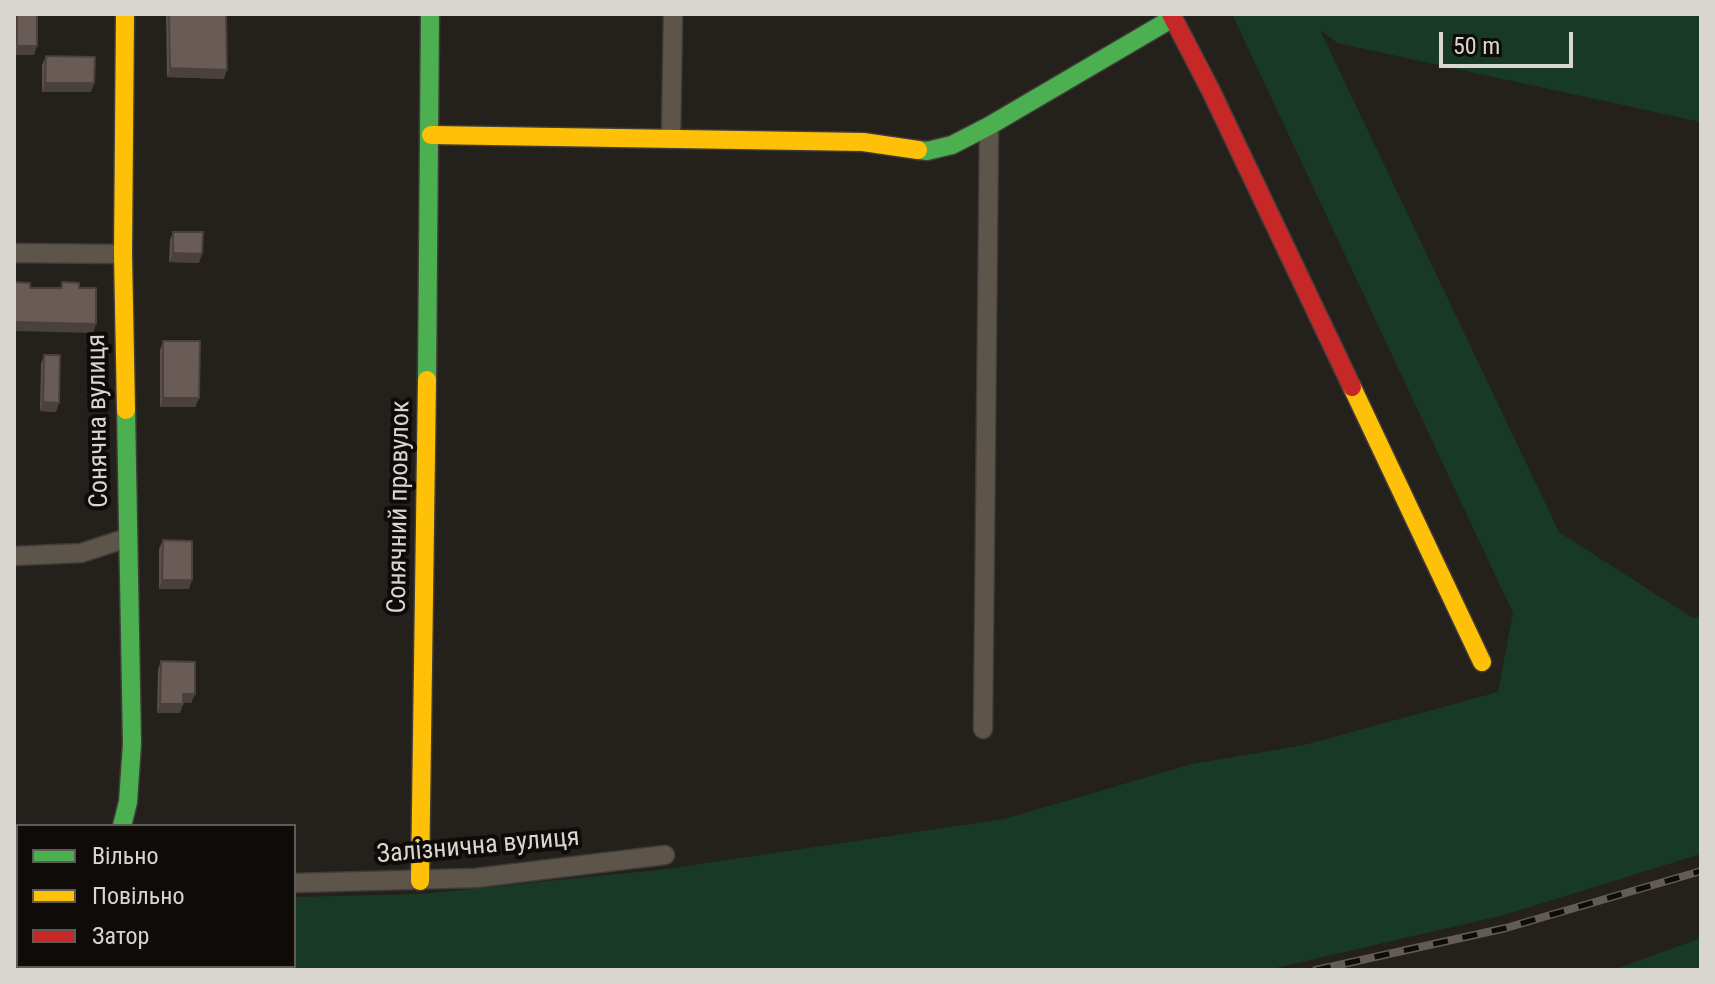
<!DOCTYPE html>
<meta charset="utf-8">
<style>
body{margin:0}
#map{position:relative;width:1715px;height:984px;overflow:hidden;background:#24201c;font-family:"Roboto Condensed",sans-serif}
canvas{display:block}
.frame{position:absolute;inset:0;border:16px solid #d9d5cf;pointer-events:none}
.legend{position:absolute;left:16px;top:824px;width:280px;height:144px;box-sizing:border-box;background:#0e0b08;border:2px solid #5f5c58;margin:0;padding:10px 14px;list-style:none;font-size:24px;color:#d9d5cf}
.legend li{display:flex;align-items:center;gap:16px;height:40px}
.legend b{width:40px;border:2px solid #5f5c58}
.scale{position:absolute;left:1439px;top:32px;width:134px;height:36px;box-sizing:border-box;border:4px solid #d9d5cf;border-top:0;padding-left:10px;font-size:24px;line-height:28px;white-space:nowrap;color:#d9d5cf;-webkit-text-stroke:6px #0e0b08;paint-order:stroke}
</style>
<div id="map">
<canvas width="1715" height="984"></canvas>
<div class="frame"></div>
<ul class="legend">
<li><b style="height:10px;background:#4caf50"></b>Вільно</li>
<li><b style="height:10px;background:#ffc107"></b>Повільно</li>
<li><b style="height:10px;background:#c62828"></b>Затор</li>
</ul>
<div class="scale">50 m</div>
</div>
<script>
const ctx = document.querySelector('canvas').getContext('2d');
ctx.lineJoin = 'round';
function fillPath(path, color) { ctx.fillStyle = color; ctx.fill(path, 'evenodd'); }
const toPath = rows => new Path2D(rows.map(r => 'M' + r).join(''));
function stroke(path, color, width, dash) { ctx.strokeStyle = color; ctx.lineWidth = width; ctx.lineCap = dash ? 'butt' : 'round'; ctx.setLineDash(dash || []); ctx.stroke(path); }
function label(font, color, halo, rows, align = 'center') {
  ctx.font = font + ' "Roboto Condensed",sans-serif'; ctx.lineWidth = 8; ctx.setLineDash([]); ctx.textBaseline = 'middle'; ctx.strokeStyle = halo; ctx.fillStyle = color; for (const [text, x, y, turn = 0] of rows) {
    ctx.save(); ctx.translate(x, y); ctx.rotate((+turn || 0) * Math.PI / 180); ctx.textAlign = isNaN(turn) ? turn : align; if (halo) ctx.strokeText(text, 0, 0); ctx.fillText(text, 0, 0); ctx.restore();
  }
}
fillPath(toPath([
 [1232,14,1701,14,1701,122,1337,43,1320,30,1559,532,1693,618,1701,616,1701,854,1504,915,1267,970,14,970,14,910,18,910,18,966,294,966,294,897,420,894,667,869,1004,819,1192,764,1304,745,1498,692,1513,613],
 [1701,938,1701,970,1613,970]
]), '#183926');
const street = toPath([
 [671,139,673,14],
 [14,253,123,254],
 [14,556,81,553,127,538],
 [983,729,989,126],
 [294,883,476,878,665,855],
 [14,890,18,890]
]);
const fast = toPath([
 [918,150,927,151,952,145,989,126,1173,18],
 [427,380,430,14],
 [122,826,128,802,132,744,126,410]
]);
const slow = toPath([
 [125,14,123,254,126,410],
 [431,135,863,142,918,150],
 [1352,387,1482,662],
 [420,881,427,380]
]);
const jam = toPath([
 [1171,14,1211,91,1352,387]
]);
stroke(street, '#403d39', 21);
stroke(fast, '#403d39', 21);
stroke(slow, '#403d39', 21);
stroke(jam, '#403d39', 21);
stroke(street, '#5e554a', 18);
stroke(fast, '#4caf50', 18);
stroke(slow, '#ffc107', 18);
stroke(jam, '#c62828', 18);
const rail = toPath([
 [1316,970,1506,928,1701,871]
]);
stroke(rail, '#625c54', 8);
stroke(rail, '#0e0b08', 5, [15]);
fillPath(toPath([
 [14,14,37,14,34,55,14,55],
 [166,14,226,14,224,79,167,77],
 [46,56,91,92,42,92,42,65],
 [173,232,199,263,169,262,170,240],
 [163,341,199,398,195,407,160,407,160,350],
 [44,355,56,412,40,411,41,364],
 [92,357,107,391,104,400,88,400,89,366],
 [163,540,189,589,159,589,159,549],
 [161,661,195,694,191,703,183,703,180,713,157,713,158,670]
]), '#5a4f4b');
fillPath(toPath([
 [17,46,37,46,34,55,14,55],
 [170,68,227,70,224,79,167,77],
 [45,83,94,83,91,92,42,92],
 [173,253,202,254,199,263,169,262],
 [14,322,96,324,93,333,14,331],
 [91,391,107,391,104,400,88,400],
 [163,398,199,398,195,407,160,407],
 [43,402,59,403,56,412,40,411],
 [162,580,192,580,189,589,159,589],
 [183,694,195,694,191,703,180,703],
 [160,704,183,704,180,713,157,713]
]), '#4a403d');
const building = toPath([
 [17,14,37,14,37,46,17,46,17,14],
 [169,14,226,14,227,70,170,68,169,14],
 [46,56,95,57,94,83,45,83,46,56],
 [173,232,203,232,202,254,173,253,173,232],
 [14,282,30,283,30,288,62,288,62,282,79,283,79,288,96,288,96,324,14,322,14,282],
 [163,341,200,341,199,398,163,398,163,341],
 [44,355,60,355,59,403,43,402,44,355],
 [92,357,107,357,107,391,91,391,92,357],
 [163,540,192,541,192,580,162,580,163,540],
 [161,661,195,662,195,694,183,694,183,704,160,704,161,661]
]);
fillPath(building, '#695c57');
stroke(building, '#4a403d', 2);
label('26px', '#d9d5cf', '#0e0b08', [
 ["Сонячна вулиця",99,421,-91],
 ["Сонячний провулок",400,507,-89],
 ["Залізнична вулиця",478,847,-5]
]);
</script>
